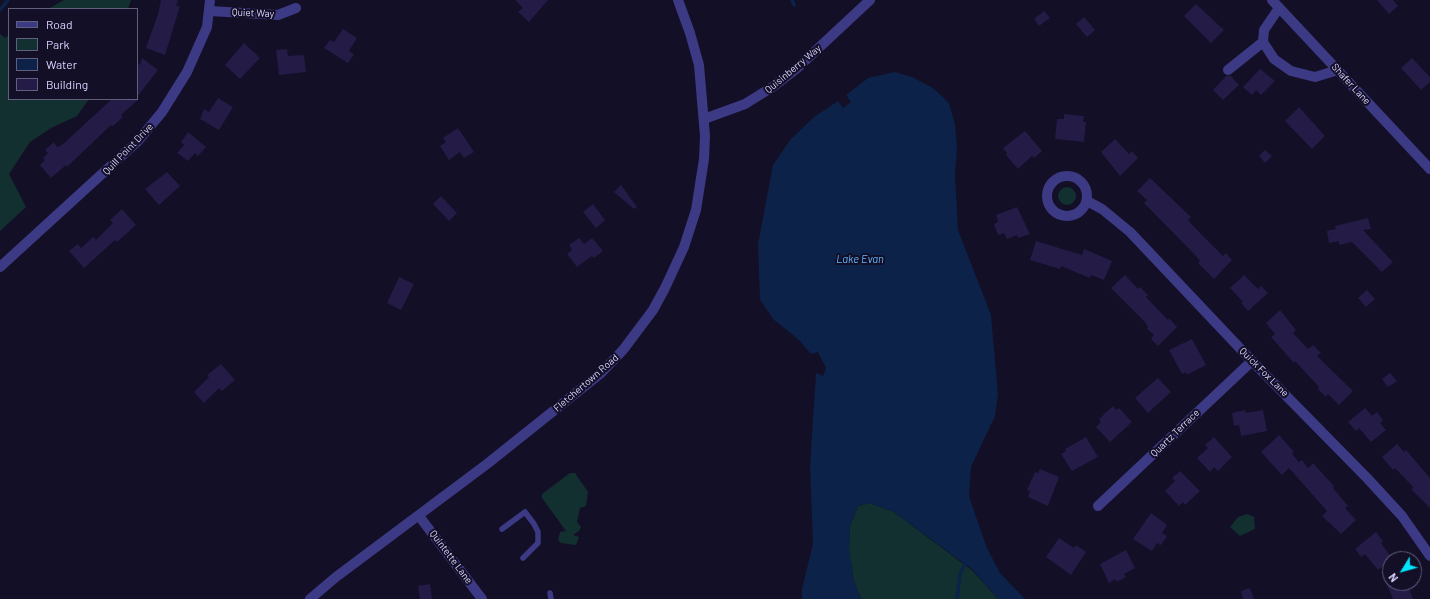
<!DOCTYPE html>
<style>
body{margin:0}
#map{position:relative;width:1430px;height:599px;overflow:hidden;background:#130f26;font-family:Barlow,sans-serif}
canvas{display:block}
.legend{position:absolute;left:8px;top:8px;width:130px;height:92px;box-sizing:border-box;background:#130f26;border:1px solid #625e7d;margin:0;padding:5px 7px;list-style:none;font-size:12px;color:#d9d4ff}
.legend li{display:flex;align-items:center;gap:8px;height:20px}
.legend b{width:20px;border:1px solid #625e7d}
.north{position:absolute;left:1382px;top:551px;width:40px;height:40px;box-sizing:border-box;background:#130f26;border:1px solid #625e7d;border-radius:50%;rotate:233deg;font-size:11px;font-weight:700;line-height:16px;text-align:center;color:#d9d4ff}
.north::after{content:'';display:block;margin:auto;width:14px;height:18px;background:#00e5ff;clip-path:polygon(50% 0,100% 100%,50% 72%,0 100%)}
</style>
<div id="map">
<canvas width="1430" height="599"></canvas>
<ul class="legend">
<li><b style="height:5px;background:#3d3a85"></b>Road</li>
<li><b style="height:11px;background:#12302f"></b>Park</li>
<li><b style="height:11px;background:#0c2248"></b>Water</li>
<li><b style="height:11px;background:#241b47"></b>Building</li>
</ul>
<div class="north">N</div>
</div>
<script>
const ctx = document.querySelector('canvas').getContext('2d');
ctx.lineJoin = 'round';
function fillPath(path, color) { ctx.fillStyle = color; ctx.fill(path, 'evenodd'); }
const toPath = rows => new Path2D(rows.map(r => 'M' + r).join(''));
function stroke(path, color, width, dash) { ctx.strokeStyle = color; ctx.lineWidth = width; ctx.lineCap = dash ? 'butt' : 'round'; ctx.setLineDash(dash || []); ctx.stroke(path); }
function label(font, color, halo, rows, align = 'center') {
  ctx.font = font + ' Barlow,sans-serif'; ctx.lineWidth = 4; ctx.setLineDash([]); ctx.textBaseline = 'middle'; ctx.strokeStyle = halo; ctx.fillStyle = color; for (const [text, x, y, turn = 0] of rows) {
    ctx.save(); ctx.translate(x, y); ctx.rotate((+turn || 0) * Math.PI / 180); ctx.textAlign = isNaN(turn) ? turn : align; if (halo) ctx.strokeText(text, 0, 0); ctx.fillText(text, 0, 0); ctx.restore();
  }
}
fillPath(toPath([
 [64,0,131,0,128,9,48,9],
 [0,34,5,38,9,35,9,99,89,99,77,116,51,128,30,142,9,174,26,207,0,231],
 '1058 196a9 9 0 1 1 18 0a9 9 0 1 1-18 0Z',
 [570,473,575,473,588,492,586,506,580,508,577,522,581,527,579,531,573,535,579,537,576,545,561,543,558,540,560,532,566,531,542,498,542,494],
 [870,503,894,512,973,571,998,599,861,599,854,581,849,551,850,526,858,506],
 [1247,514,1254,517,1255,529,1240,536,1230,527,1238,517]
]), '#12302f');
fillPath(toPath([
 [895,72,912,77,933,88,949,103,955,124,957,149,955,175,958,230,991,315,998,394,995,416,971,467,969,496,986,546,1000,573,1025,599,998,599,973,570,894,512,870,503,858,506,850,526,849,551,854,581,861,599,802,599,802,589,813,544,810,466,816,373,823,376,826,368,818,352,811,354,799,340,774,320,760,300,758,244,773,165,790,140,814,117,838,101,843,108,851,102,846,95,868,78]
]), '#0c2248');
stroke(toPath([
 [792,0,794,5],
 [0,10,8,0],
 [957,599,960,574,965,564]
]), '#0c2248', 3.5);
fillPath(toPath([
 [161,0,178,0,176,6,180,6,165,55,146,48,158,14],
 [515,0,548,0,529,22,518,12,523,8],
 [1377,0,1393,0,1398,6,1389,14],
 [1196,4,1224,30,1211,43,1184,16],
 [1044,11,1050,18,1039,26,1034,19],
 [1084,17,1095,30,1087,37,1076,24],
 [343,29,357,38,349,51,354,54,348,63,324,48,330,40,334,42],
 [244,43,260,58,240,79,225,65],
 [287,49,288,56,304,55,306,72,279,75,276,50],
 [142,58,158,70,137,97,137,63,140,65],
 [1412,58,1430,77,1430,82,1421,90,1401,68],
 [1260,69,1275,81,1261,95,1256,90,1252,95,1243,87],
 [1226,76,1231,76,1239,85,1223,100,1213,90],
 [218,98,233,107,219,130,200,119,204,109,209,112],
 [112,99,139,99,121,115,123,117,113,126,111,125,67,167,66,165,51,178,40,165,45,160,43,158,48,153,45,150,54,142,57,147,62,145],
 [1299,107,1325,136,1312,149,1285,121],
 [1064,114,1084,116,1083,122,1086,122,1084,142,1055,139,1057,119,1064,119],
 [458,128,474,152,464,158,460,152,449,160,440,146,446,142,443,138],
 [1025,131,1042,151,1034,158,1032,156,1018,169,1006,155,1007,153,1003,148],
 [188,132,206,147,198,156,195,153,188,161,177,153,184,145,181,142],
 [1115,139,1129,154,1132,151,1138,158,1120,176,1101,152],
 [1265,150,1272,156,1265,163,1259,156],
 [167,172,180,186,159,205,145,189],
 [1150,178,1191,217,1188,220,1197,230,1223,256,1226,253,1232,260,1214,279,1198,263,1200,261,1195,255,1144,203,1147,200,1137,191],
 [621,185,637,207,634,209,614,192],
 [441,196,457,213,449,221,433,204],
 [593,204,605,220,596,228,583,212],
 [1017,207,1030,234,1018,238,1017,235,1007,239,1004,233,998,235,994,224,998,222,996,215],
 [122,209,136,225,117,242,115,240,84,268,69,251,78,244,81,248,93,237,96,240,113,223,110,220],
 [1368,218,1371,229,1363,230,1393,262,1382,272,1352,242,1339,245,1339,241,1329,243,1327,231,1336,229,1335,226],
 [579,238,584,244,592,238,603,251,594,258,592,256,577,267,567,254,572,250,569,245],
 [1036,241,1082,255,1084,249,1112,261,1104,280,1091,275,1090,278,1061,266,1060,269,1030,260],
 [1125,275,1138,289,1140,287,1148,295,1146,297,1168,320,1169,318,1177,327,1158,346,1151,339,1154,335,1147,329,1148,327,1145,322,1111,288],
 [1244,275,1258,289,1261,286,1268,293,1248,311,1241,303,1243,302,1230,288],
 [399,277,414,284,401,310,387,303],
 [1367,290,1375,299,1366,307,1358,298],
 [1280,310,1296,330,1293,333,1308,349,1313,345,1321,353,1317,356,1353,391,1339,405,1328,394,1326,397,1318,389,1319,387,1295,361,1294,363,1271,337,1275,334,1266,323],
 [1192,339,1206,365,1187,375,1186,372,1182,374,1169,350],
 [221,364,235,380,222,391,219,388,204,403,194,392,209,377,207,375],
 [1390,373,1397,381,1388,387,1382,379],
 [1158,378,1171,392,1148,413,1135,398],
 [1113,406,1116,410,1119,408,1132,422,1110,442,1096,427,1101,422,1099,420,1105,413],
 [1365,408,1372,416,1377,412,1383,420,1380,423,1386,430,1371,442,1359,428,1356,431,1348,422],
 [1245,410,1246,413,1263,410,1267,431,1241,436,1239,425,1234,426,1232,413],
 [1279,435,1294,452,1292,454,1299,462,1302,460,1308,468,1313,463,1334,486,1333,488,1348,506,1345,508,1356,520,1341,534,1322,516,1327,511,1289,468,1282,475,1261,452],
 [1086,437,1098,457,1072,471,1061,454,1066,451,1065,449],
 [1214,437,1232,457,1218,471,1214,467,1210,472,1197,458,1208,448,1205,445],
 [1397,444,1404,452,1406,450,1430,478,1430,508,1411,489,1414,488,1395,468,1393,470,1382,457],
 [1040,469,1059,477,1048,506,1028,497,1030,491,1027,490,1035,472,1038,473],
 [1180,471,1200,491,1185,505,1183,502,1179,506,1165,491,1175,481,1172,478],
 [1151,513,1167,525,1162,533,1167,536,1161,545,1157,543,1152,551,1133,539],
 [1376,532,1383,541,1381,543,1392,558,1378,570,1365,554,1361,557,1355,549],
 [1059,538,1074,548,1076,545,1086,552,1071,575,1046,557],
 [1126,550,1135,568,1124,574,1126,577,1117,582,1115,579,1109,583,1100,564],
 [1386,583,1407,583,1413,599,1393,599],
 [430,584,432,599,420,599,418,586],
 [1250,588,1254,599,1243,599,1241,591]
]), '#241b47');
stroke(toPath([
 [502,529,525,512,534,524,538,532,538,543,523,558],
 [550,593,551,599]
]), '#3d3a85', 5.5);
stroke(toPath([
 [1272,0,1430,169],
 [210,11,278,15,296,8],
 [1263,42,1274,59,1291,71,1315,77,1338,70],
 [1228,70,1263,42,1264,30,1279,8],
 [704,119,745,104,774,86,796,69,870,0],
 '1047 196a20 20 0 1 1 40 0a20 20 0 1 1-40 0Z',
 [1087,201,1102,209,1130,232,1252,361,1367,478,1402,516,1430,556],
 [0,267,138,141,162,112,187,72,207,27,210,0],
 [1098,506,1252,361],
 [419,516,482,599]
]), '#3d3a85', 10);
stroke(toPath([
 [310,599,336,577,487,464,601,373,623,350,653,310,665,288,684,247,696,210,704,159,705,136,699,65,690,33,678,0]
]), '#3d3a85', 10);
label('10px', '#d9d4ff', '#130f26', [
 ["Quiet Way",253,13,2],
 ["Quisinberry Way",793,69,-40],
 ["Shafer Lane",1351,84,47],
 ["Quill Point Drive",128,149,-46],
 ["Quick Fox Lane",1264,372,45],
 ["Fletchertown Road",586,383,-41],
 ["Quartz Terrace",1175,433,-44],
 ["Quintette Lane",451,557,53]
]);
label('italic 11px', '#62b6ff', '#130f26', [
 ["Lake Evan",860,259]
]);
</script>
